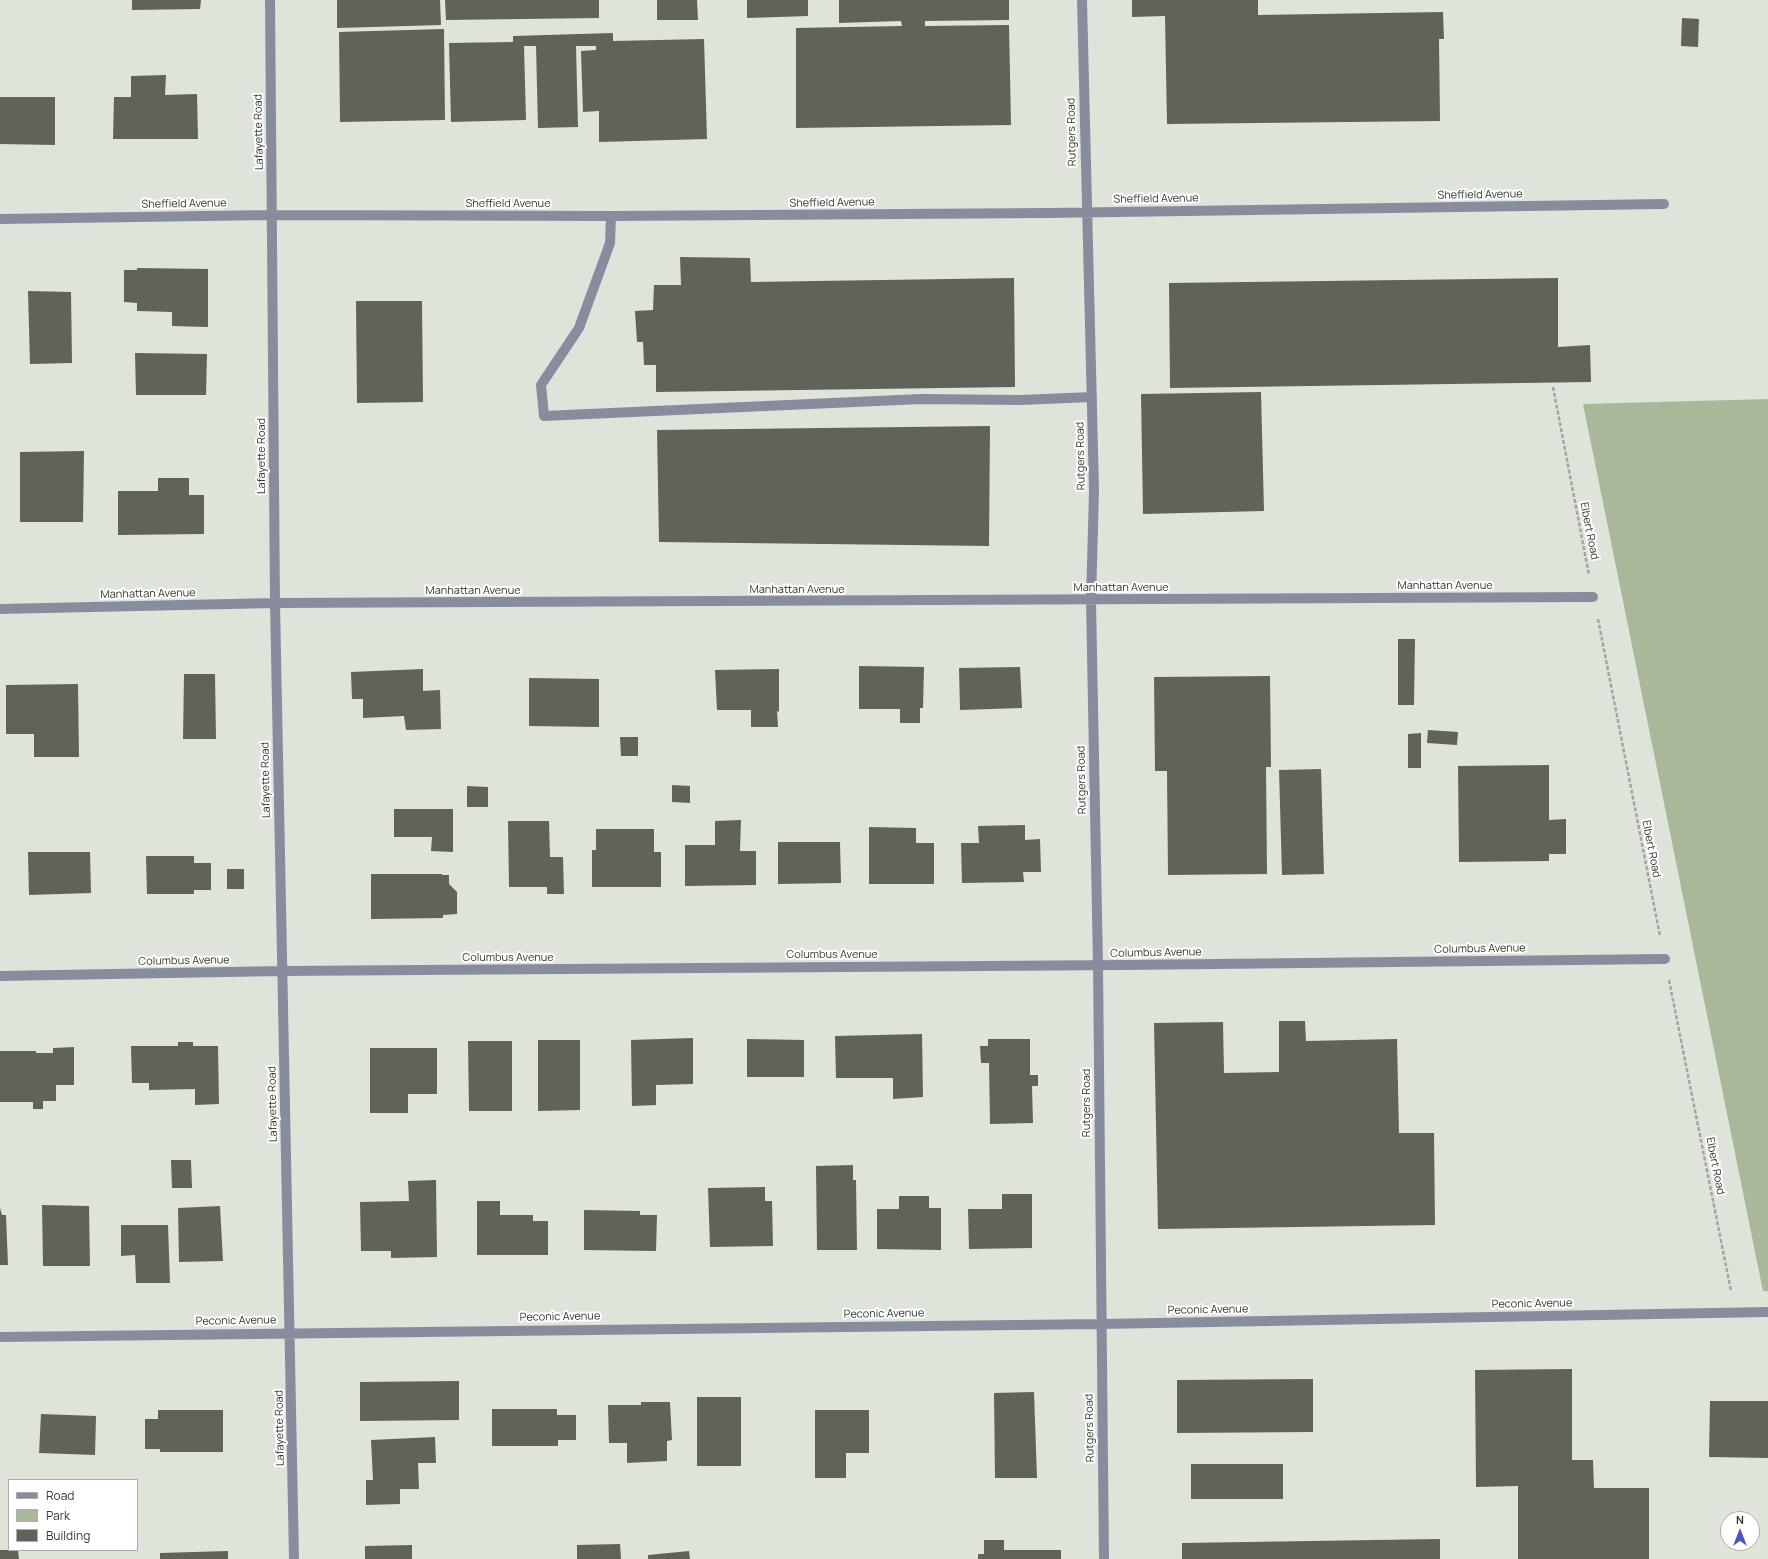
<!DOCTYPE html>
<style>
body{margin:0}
#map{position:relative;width:1768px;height:1559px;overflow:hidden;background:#dfe4da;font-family:Manrope,sans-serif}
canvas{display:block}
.legend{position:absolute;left:8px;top:1479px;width:130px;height:72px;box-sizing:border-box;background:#fff;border:1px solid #aeafad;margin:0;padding:5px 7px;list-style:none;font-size:12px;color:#353733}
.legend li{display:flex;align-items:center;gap:8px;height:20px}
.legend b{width:20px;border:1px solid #aeafad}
.north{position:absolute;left:1720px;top:1511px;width:40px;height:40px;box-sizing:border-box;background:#fff;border:1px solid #aeafad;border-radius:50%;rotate:0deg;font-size:11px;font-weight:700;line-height:16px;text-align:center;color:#353733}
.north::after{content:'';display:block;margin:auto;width:14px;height:18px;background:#4854c8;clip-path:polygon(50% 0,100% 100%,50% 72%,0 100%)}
</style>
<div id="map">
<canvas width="1768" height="1559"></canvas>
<ul class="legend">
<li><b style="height:5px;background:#888d9e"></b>Road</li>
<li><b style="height:11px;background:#aab89a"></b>Park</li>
<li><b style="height:11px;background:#5f635a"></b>Building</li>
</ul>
<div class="north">N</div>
</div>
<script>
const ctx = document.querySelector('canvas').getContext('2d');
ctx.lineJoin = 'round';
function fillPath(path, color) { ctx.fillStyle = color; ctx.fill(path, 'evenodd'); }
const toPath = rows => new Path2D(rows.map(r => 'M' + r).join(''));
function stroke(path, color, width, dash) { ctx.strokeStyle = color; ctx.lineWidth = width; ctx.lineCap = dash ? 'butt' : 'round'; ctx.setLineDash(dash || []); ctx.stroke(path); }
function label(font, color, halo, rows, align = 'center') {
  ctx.font = font + ' Manrope,sans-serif'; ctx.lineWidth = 4; ctx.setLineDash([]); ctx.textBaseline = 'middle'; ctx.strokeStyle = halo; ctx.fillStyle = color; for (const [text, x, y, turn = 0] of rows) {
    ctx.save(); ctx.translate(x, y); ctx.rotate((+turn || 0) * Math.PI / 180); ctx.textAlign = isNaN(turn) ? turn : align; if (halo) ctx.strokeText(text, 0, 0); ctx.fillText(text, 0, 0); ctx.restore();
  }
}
fillPath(toPath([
 [1768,399,1768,1291,1763,1291,1583,404]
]), '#aab89a');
fillPath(toPath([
 [132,0,201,0,200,9,132,10],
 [337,0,440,0,441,25,337,28],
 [445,0,599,0,599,18,446,20],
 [657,0,697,0,698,20,657,20],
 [747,0,808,0,808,16,747,18],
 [839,0,1009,0,1009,20,925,21,925,26,1009,25,1011,125,796,128,796,28,902,26,901,21,839,23],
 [1132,0,1258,0,1258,15,1443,12,1444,39,1439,39,1440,121,1167,124,1165,16,1132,17],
 [1682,18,1699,19,1698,47,1681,46],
 [444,29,445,120,340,122,339,32],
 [613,33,613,41,704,39,707,139,599,142,599,111,583,112,581,51,596,50,596,46,576,46,578,127,538,128,536,46,524,46,526,120,451,122,449,43,513,42,513,36],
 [166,75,165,95,197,94,198,139,113,139,114,97,131,97,131,76],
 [0,97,55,97,55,145,0,144],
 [680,257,750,258,751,282,1014,278,1015,387,656,392,656,365,644,365,643,342,637,342,635,311,653,310,654,285,681,285],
 [137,268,208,269,208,327,172,326,172,312,137,311,137,303,124,302,124,270,137,270],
 [1558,278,1558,347,1590,345,1591,382,1170,388,1169,283],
 [28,291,71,292,72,363,30,364],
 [356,301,422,301,423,402,357,403],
 [135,353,207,354,206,395,136,395],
 [1261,392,1264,511,1143,514,1141,394],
 [990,426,989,546,659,542,657,430],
 [84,451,83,522,20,522,20,452],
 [158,478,189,478,189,495,204,495,204,534,118,535,118,491,158,491],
 [1398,639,1415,639,1414,705,1398,705],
 [859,666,924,667,923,708,920,708,920,723,900,723,900,709,859,709],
 [1020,667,1022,708,960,710,959,668],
 [423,669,423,691,440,690,441,729,406,730,404,716,363,718,363,699,352,699,351,672],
 [779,669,779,712,777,711,778,727,751,727,751,710,717,710,715,670],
 [184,674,215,674,216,739,183,739],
 [1270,676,1271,767,1266,767,1267,874,1168,875,1167,771,1155,771,1154,677],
 [529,678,599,679,599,727,529,726],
 [78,684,79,757,34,757,34,734,6,734,6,685],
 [1428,730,1458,732,1457,745,1427,743],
 [1421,733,1421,768,1408,768,1408,734],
 [620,737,638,737,638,756,621,756],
 [1549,765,1549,820,1566,819,1566,854,1549,854,1549,861,1459,862,1458,766],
 [1321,769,1324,874,1282,875,1279,770],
 [672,785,690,786,690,803,672,802],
 [467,786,488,787,488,807,467,807],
 [394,809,453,809,453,852,431,851,432,837,394,837],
 [741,820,740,851,756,851,756,885,685,886,685,845,715,845,715,821],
 [508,821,549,821,550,857,563,857,564,894,547,894,547,887,509,887],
 [1025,825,1025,840,1040,839,1041,872,1023,872,1024,882,962,883,961,843,979,843,978,826],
 [869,827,916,828,916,843,934,843,934,884,869,884],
 [596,829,654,829,654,852,661,852,661,887,592,887,592,850,596,850],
 [778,842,840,842,841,883,778,884],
 [28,852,90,852,91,893,29,895],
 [146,856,194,856,194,863,211,863,211,890,194,890,194,894,147,894],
 [227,869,244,869,244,889,227,889],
 [371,874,442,874,442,875,449,875,449,884,457,892,457,914,443,915,443,918,371,919],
 [1279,1021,1305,1021,1306,1041,1397,1039,1399,1133,1434,1133,1435,1225,1158,1229,1154,1023,1223,1022,1224,1073,1279,1072],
 [922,1034,923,1097,893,1099,893,1078,836,1078,835,1036],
 [693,1038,693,1084,656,1085,656,1105,632,1106,631,1040],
 [747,1039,804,1040,804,1077,747,1077],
 [988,1039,1030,1039,1030,1075,1038,1075,1038,1086,1032,1086,1033,1123,990,1124,989,1063,981,1063,980,1046,988,1046],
 [538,1040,580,1040,580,1110,538,1111],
 [468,1041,512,1041,512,1111,469,1111],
 [178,1042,193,1042,193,1046,218,1046,219,1104,195,1105,195,1089,149,1090,149,1083,132,1083,131,1046,178,1046],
 [74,1047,74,1085,56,1085,56,1101,43,1101,43,1109,33,1109,33,1102,0,1102,0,1051,36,1051,36,1053,53,1053,53,1048],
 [370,1048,437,1048,437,1094,408,1094,408,1113,370,1113],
 [171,1160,191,1160,192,1188,172,1188],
 [853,1165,853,1180,856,1180,857,1250,817,1250,816,1166],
 [436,1180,437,1257,391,1258,391,1251,361,1251,360,1202,409,1201,408,1181],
 [765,1187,765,1201,772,1201,773,1246,710,1247,708,1188],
 [1002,1194,1032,1194,1032,1248,969,1249,968,1209,1002,1209],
 [899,1196,929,1196,929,1208,941,1208,941,1250,877,1249,877,1209,899,1209],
 [477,1201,500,1201,500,1215,533,1215,533,1221,548,1221,548,1255,477,1255],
 [42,1205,89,1206,90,1266,43,1266],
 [220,1206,223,1261,179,1262,178,1208],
 [0,1208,2,1215,6,1215,8,1265,0,1265],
 [584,1210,640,1211,640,1215,657,1215,656,1251,584,1250],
 [121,1225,168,1225,170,1283,136,1283,135,1255,121,1256],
 [1572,1369,1572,1460,1593,1460,1594,1488,1649,1488,1649,1559,1518,1559,1518,1486,1476,1487,1475,1370],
 [1313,1379,1313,1432,1177,1433,1177,1380],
 [459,1381,459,1420,360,1421,360,1382],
 [1034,1392,1037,1478,995,1478,994,1393],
 [697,1397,741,1397,741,1466,697,1466],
 [1710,1401,1768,1401,1768,1458,1709,1457],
 [641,1402,670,1402,672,1440,667,1441,667,1461,627,1463,627,1443,609,1443,608,1405,641,1405],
 [492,1409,557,1409,557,1415,576,1415,576,1440,558,1440,558,1446,492,1446],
 [158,1410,223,1410,223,1452,160,1452,160,1449,145,1449,145,1419,158,1419],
 [815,1410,869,1410,869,1453,846,1453,846,1478,815,1478],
 [41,1414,96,1416,95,1455,39,1453],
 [435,1437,436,1463,418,1463,419,1489,400,1489,400,1504,366,1505,366,1480,373,1480,371,1440],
 [1191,1464,1283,1464,1283,1499,1191,1499],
 [1440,1539,1440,1559,1182,1559,1182,1543],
 [984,1540,1004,1540,1004,1550,1061,1550,1061,1559,978,1559,978,1554,984,1554],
 [620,1544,621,1559,577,1559,577,1545],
 [412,1545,412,1559,365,1559,365,1546],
 [0,1550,18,1550,19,1559,0,1559],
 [228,1551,228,1559,160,1559,160,1553],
 [689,1551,690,1559,648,1559,648,1555]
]), '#5f635a');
stroke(toPath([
 [1553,387,1589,575],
 [1598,619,1660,936],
 [1669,980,1731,1291]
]), '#a2a69e', 2.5, [4, 2]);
stroke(toPath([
 [270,0,275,603,294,1559],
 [1082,0,1094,490,1091,601,1098,965,1104,1559],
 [611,216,610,243,579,328,541,385,544,416,921,399,1021,400,1092,397],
 [0,219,272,215,611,216,1048,213,1664,204],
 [0,609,275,603,1593,597],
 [0,976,282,971,1125,965,1665,959],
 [0,1337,1101,1324,1768,1312]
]), '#888d9e', 10);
label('11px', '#353733', '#fff', [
 ["Lafayette Road",259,132,-91],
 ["Rutgers Road",1072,132,-91],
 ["Sheffield Avenue",1480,195,-1],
 ["Sheffield Avenue",1156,199,-1],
 ["Sheffield Avenue",832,203,-1],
 ["Sheffield Avenue",184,204,-1],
 ["Sheffield Avenue",508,204],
 ["Lafayette Road",262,456,-90],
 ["Rutgers Road",1081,456,-91],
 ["Elbert Road",1589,531,79],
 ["Manhattan Avenue",1445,586],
 ["Manhattan Avenue",1121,588],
 ["Manhattan Avenue",797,590],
 ["Manhattan Avenue",473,591],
 ["Manhattan Avenue",148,594,-1],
 ["Lafayette Road",266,780,-91],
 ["Rutgers Road",1082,780,-91],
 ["Elbert Road",1651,849,79],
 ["Columbus Avenue",1480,949,-1],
 ["Columbus Avenue",1156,953,-1],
 ["Columbus Avenue",832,955],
 ["Columbus Avenue",508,958],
 ["Columbus Avenue",184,961,-1],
 ["Rutgers Road",1087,1103,-90],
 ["Lafayette Road",273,1104,-91],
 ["Elbert Road",1715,1166,79],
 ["Peconic Avenue",1532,1304,-1],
 ["Peconic Avenue",1208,1310,-1],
 ["Peconic Avenue",884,1314,-1],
 ["Peconic Avenue",560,1317,-1],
 ["Peconic Avenue",236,1321,-1],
 ["Lafayette Road",280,1428,-91],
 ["Rutgers Road",1090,1428,-91]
]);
</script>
